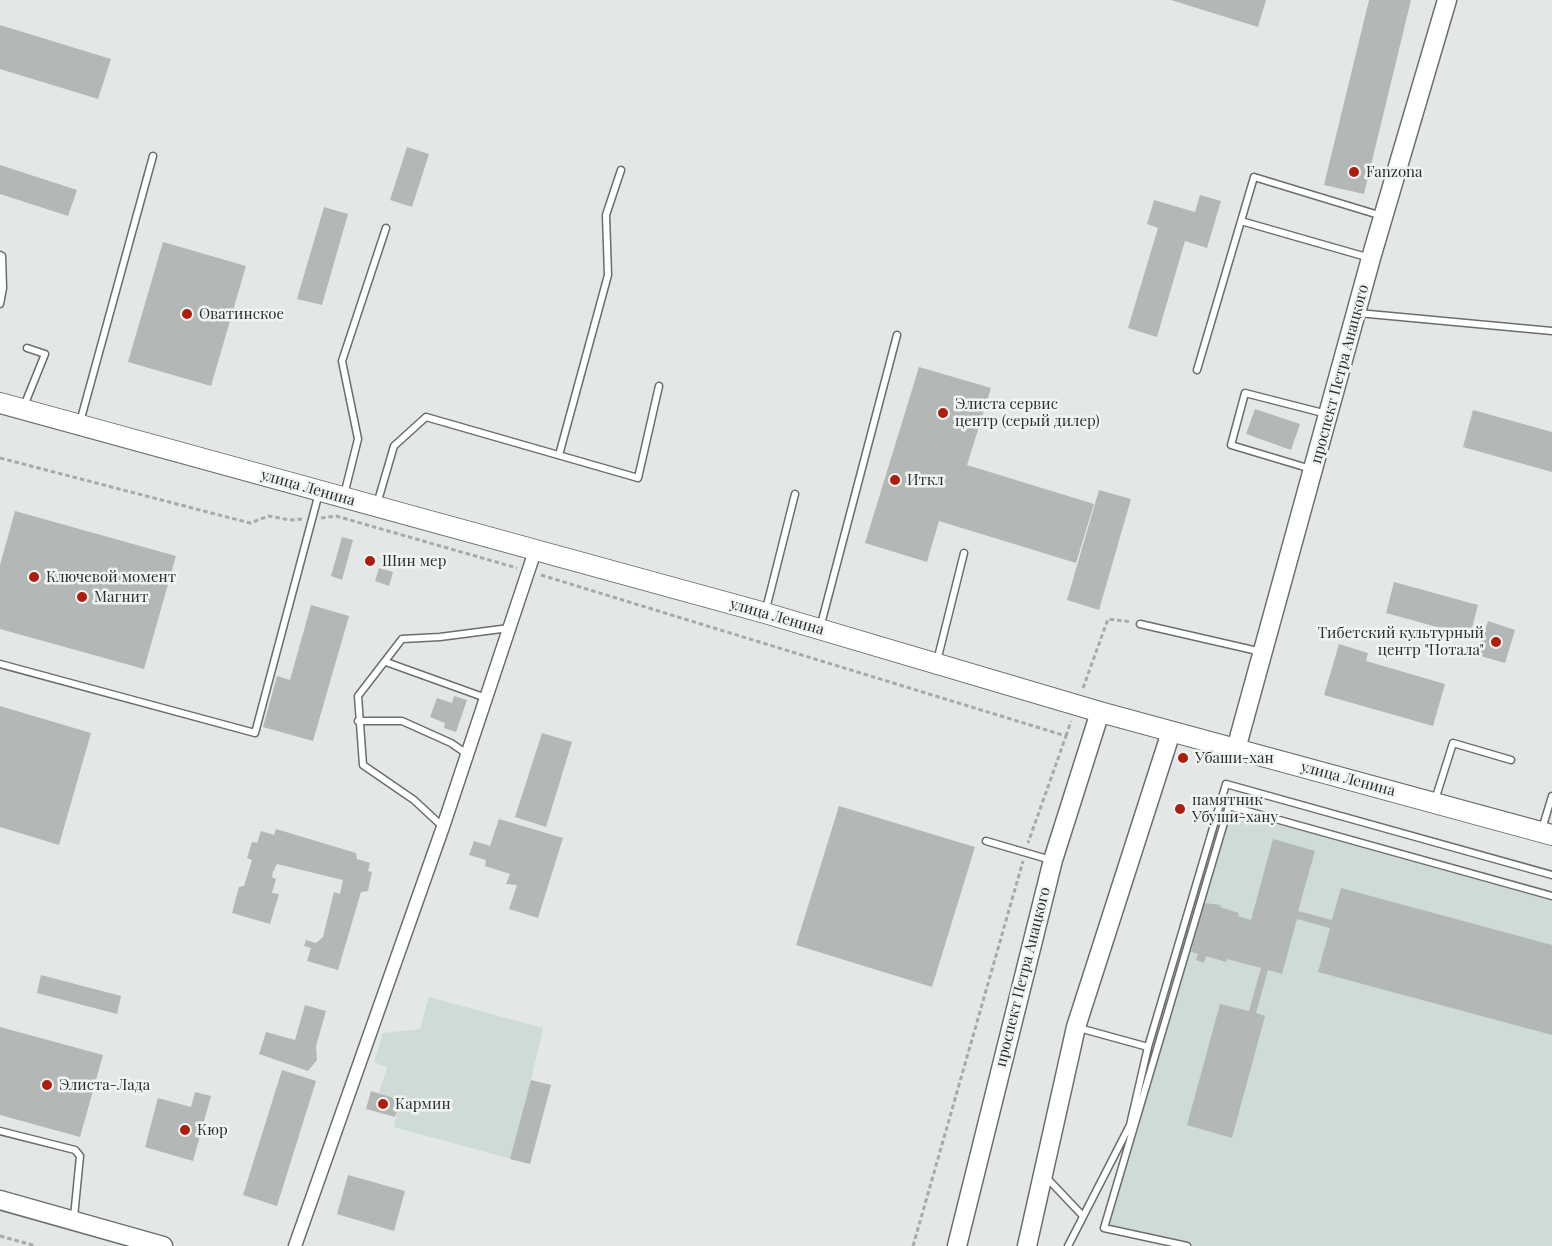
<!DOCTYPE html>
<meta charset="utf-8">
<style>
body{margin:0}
canvas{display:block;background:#e3e7e6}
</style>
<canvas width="1552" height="1246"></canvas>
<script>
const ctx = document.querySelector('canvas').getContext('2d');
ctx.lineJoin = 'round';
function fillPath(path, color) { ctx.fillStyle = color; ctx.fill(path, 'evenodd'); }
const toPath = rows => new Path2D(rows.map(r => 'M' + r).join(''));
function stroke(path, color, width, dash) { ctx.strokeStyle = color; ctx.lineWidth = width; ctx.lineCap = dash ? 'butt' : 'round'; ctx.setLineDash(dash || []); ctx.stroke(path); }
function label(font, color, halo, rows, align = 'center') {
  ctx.font = font + ' "Playfair Display",serif'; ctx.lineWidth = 5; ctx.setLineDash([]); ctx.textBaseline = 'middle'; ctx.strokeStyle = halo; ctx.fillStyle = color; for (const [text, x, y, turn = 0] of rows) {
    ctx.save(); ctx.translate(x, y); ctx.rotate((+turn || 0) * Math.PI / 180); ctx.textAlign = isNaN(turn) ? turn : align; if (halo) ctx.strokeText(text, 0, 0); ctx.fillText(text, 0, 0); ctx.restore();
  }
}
fillPath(toPath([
 [1229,806,1552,896,1552,1246,1187,1246,1104,1228],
 [429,997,543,1028,531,1080,551,1085,530,1164,394,1127,401,1100,379,1093,387,1067,374,1062,383,1033,420,1029]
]), '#cedbd8');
fillPath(toPath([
 [1171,0,1266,0,1258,27],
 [1369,0,1411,0,1364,194,1324,185],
 [0,25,111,59,98,99,0,69],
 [407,147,429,154,412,207,390,200],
 [0,165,77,190,68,216,0,194],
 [1200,195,1221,201,1207,248,1185,241,1157,337,1128,328,1158,228,1147,224,1154,200,1195,212],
 [324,207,348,214,322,305,297,299],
 [163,242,246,266,211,386,128,362],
 [919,367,991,388,967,465,1094,504,1076,563,939,521,927,562,865,543],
 [1255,409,1300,424,1291,450,1246,434],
 [1473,410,1552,432,1552,472,1463,447],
 [1099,490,1131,499,1099,610,1067,600],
 [15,511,176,556,144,669,0,629,0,565],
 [342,537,353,540,342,580,331,576],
 [379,568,393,572,389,586,375,581],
 [1394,582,1478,605,1470,636,1386,613],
 [311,605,349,616,313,741,263,727,277,676,290,680],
 [1488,621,1515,630,1505,663,1477,655],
 [1339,644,1368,653,1366,661,1445,684,1433,726,1324,695],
 [454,696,467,700,456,732,444,728,445,723,430,717,437,698,452,703],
 [0,706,91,733,59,845,0,827],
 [542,733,572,742,546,827,515,817],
 [839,806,975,847,932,987,796,945],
 [499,819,563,838,538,918,509,909,517,885,506,884,510,874,485,866,486,860,469,855,474,841,490,846],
 [276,829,356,853,357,859,370,863,368,871,372,872,368,891,361,892,338,970,307,961,311,948,304,946,306,940,316,943,323,937,334,892,340,894,343,880,277,864,273,872,272,877,276,879,272,893,279,894,270,924,232,913,239,887,244,886,252,860,247,858,252,842,257,843,261,831,274,835],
 [1273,839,1315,851,1298,911,1332,920,1341,888,1552,945,1552,1035,1318,972,1330,928,1297,919,1282,974,1268,970,1256,1013,1265,1016,1232,1138,1187,1125,1220,1004,1249,1011,1261,968,1227,959,1226,962,1206,956,1204,963,1196,960,1198,954,1191,952,1204,903,1221,905,1220,907,1239,913,1238,916,1251,920],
 [41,975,121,996,117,1014,37,993],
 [305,1005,326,1011,316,1046,317,1060,308,1071,259,1054,266,1032,295,1040],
 [0,1027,103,1055,80,1137,0,1115],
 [282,1070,316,1081,277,1206,243,1195],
 [531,1080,551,1085,530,1164,510,1159],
 [371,1091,401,1100,395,1117,366,1109],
 [195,1092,211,1096,193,1161,145,1147,158,1098,191,1107],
 [348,1175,405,1191,394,1231,337,1214]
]), '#b3b8b7');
const lane = toPath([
 [1241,221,1370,258],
 [0,255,2,256,3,288,0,304],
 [1358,313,1552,331],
 [1197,370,1254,177,1382,216],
 [24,406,45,354,27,348],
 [80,422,153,156],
 [559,455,608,275,606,215,621,170],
 [1311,469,1231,445,1245,393,1327,414],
 [344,495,358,439,342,361,386,228],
 [377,504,394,446,426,417,638,478,659,386],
 [766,609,795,494],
 [1140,624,1262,652],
 [820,628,897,335],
 [937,661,964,553],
 [386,662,486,698],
 [0,664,255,733,319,493],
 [358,721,402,721,451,743,467,754],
 [1435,800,1453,743,1511,760],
 [442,826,414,800,363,765,358,696,402,639,440,637,509,628],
 [1542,829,1552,796],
 [986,841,1051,860],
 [1079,1028,1148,1047],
 [0,1131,75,1150,80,1156,74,1217],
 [1045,1176,1082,1215],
 [1068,1246,1130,1125,1148,1047,1226,784,1552,875],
 [1187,1246,1104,1228,1229,806,1552,896]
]);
const street = toPath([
 [295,1246,443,827,535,551]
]);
const secondary = toPath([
 [1236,749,1371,258,1447,0],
 [0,1200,163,1246],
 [957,1246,1053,860,1100,712],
 [1027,1246,1076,1027,1171,732]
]);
const primary = toPath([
 [0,403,765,613,1100,712,1552,835]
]);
stroke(lane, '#6a6e6d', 9);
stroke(street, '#6a6e6d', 15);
stroke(secondary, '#6a6e6d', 21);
stroke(primary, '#6a6e6d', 22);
stroke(toPath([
 [0,458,250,523,269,516,290,520,303,519],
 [321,518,336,516,517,568],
 [541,575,1066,736,1028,843],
 [1083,688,1108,619,1132,622],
 [1066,736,1071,721],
 [0,1236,36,1246],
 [913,1246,1023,861]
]), '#a6aaa9', 3, [4.5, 3]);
stroke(lane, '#fff', 6);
stroke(street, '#fff', 12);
stroke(secondary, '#fff', 18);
stroke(primary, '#fff', 20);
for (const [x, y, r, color] of [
 [1354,172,6,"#ad1e0f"],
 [187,314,6,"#ad1e0f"],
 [943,413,6,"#ad1e0f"],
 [895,480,6,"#ad1e0f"],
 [370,561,6,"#ad1e0f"],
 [34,577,6,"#ad1e0f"],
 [82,597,6,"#ad1e0f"],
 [1496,642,6,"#ad1e0f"],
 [1183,758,6,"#ad1e0f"],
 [1180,809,6,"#ad1e0f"],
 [47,1085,6,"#ad1e0f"],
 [383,1104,6,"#ad1e0f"],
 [185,1130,6,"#ad1e0f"]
]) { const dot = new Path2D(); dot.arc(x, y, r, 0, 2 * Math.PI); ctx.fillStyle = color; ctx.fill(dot); stroke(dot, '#f0f4f3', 2); }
label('15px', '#2c2e2e', '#f0f4f3', [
 ["Fanzona",1366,172],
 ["Оватинское",199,314],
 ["Элиста сервис",955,404],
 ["центр (серый дилер)",955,421],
 ["Иткл",907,480],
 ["Шин мер",382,561],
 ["Ключевой момент",46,577],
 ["Магнит",94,597],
 ["Тибетский культурный",1484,633,"right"],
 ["центр \"Потала\"",1484,650,"right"],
 ["Убаши-хан",1195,758],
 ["памятник",1192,800],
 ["Убуши-хану",1192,817],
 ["Элиста-Лада",59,1085],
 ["Кармин",395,1104],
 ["Кюр",197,1130]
], 'left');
label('15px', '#2c2e2e', '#f0f4f3', [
 ["проспект Петра Анацкого",1340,374,-75],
 ["улица Ленина",308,488,16],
 ["улица Ленина",777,617,16],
 ["улица Ленина",1348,779,15],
 ["проспект Петра Анацкого",1023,977,-76]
]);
</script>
